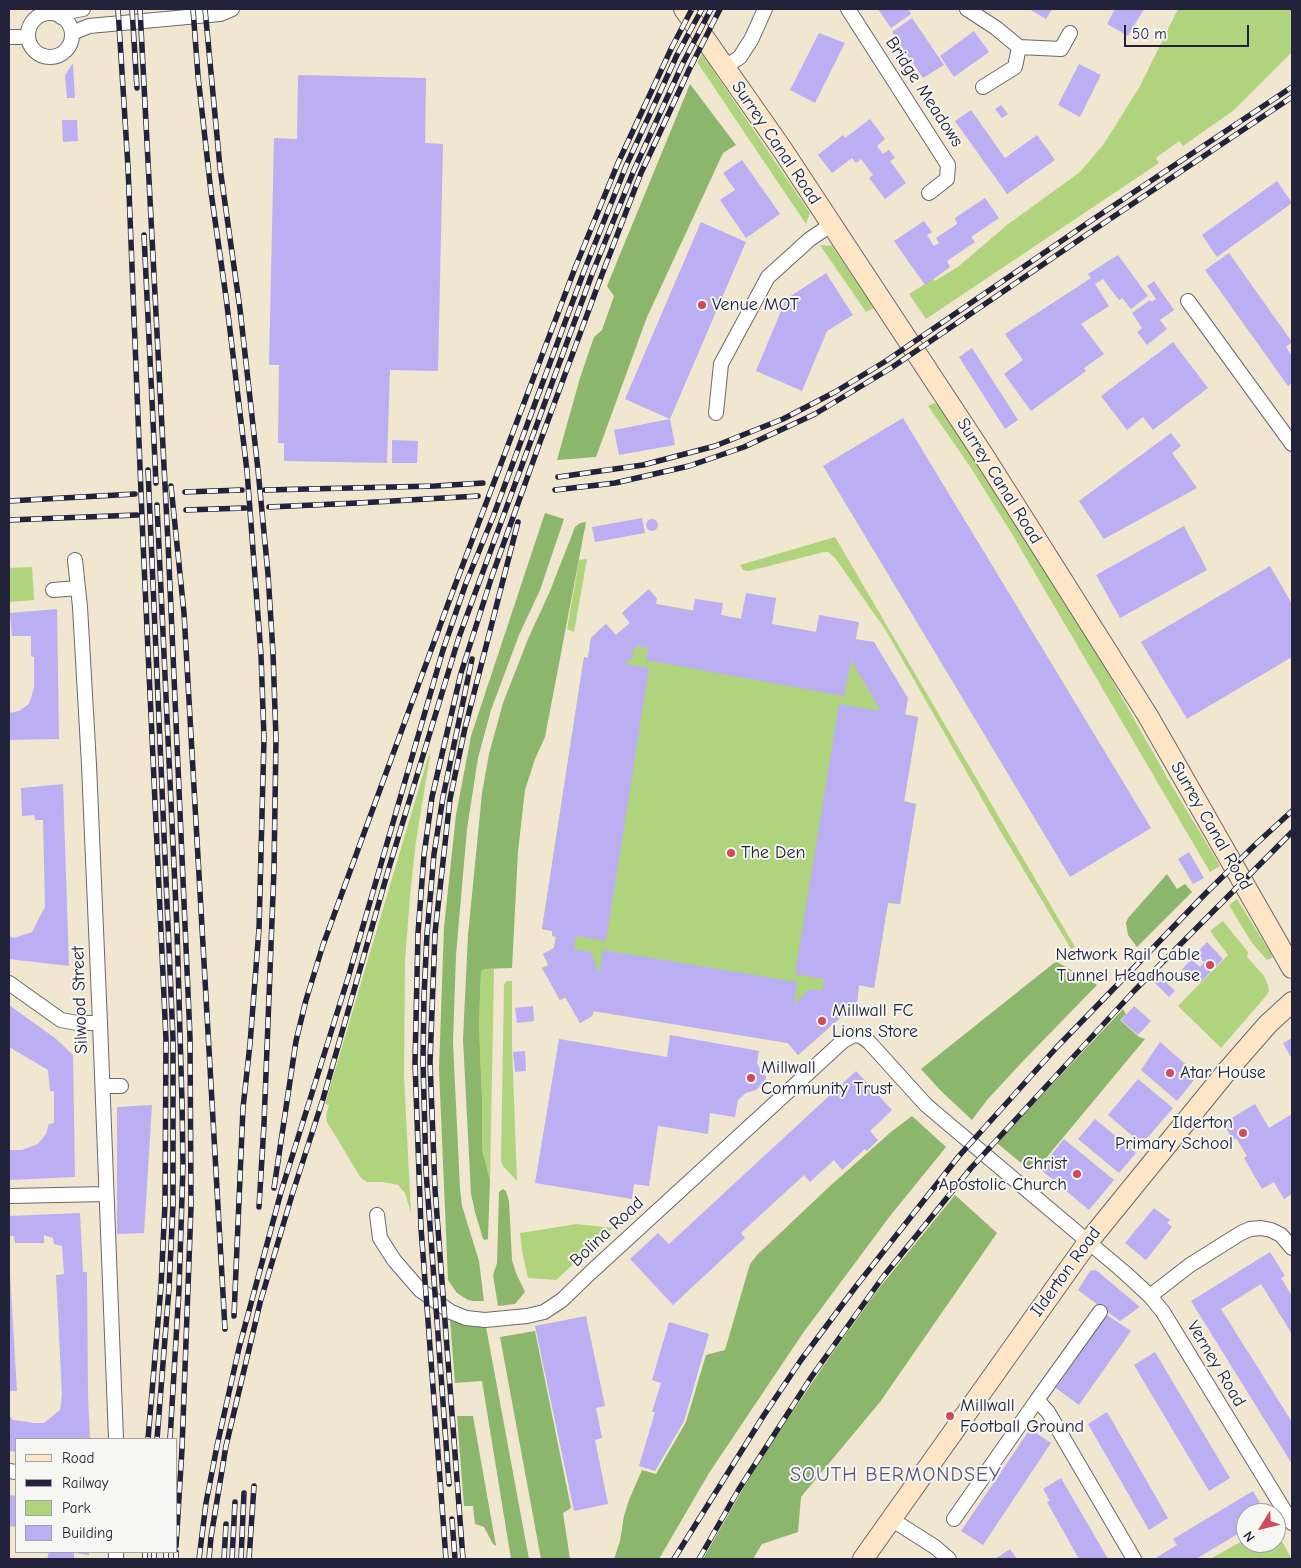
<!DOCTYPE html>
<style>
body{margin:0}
#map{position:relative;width:1301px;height:1568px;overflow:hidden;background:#f1e6d0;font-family:"Comic Neue",sans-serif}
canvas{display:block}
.frame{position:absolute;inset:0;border:10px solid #22223b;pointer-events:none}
.legend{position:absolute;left:15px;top:1438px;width:162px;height:115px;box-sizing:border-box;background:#f6f6f2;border:1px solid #a1a1a9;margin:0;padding:6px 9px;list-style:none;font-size:15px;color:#22223b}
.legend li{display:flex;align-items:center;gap:10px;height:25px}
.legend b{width:25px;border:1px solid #a1a1a9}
.north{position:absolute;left:1236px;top:1503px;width:50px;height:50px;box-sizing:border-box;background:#f6f6f2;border:1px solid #a1a1a9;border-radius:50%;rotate:234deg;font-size:14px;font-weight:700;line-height:20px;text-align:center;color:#22223b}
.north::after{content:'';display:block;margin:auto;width:18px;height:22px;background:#d1495b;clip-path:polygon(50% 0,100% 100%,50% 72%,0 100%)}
.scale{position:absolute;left:1124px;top:25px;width:125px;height:22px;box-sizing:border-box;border:2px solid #22223b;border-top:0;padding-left:6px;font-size:15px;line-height:18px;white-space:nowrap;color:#22223b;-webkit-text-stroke:4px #f6f6f2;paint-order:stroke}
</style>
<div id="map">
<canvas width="1301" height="1568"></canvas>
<div class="frame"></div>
<ul class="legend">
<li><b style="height:6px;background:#fee5c5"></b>Road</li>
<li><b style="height:6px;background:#22223b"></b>Railway</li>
<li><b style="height:14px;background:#b0d47d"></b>Park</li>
<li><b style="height:14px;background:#bbaef3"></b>Building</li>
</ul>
<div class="north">N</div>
<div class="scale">50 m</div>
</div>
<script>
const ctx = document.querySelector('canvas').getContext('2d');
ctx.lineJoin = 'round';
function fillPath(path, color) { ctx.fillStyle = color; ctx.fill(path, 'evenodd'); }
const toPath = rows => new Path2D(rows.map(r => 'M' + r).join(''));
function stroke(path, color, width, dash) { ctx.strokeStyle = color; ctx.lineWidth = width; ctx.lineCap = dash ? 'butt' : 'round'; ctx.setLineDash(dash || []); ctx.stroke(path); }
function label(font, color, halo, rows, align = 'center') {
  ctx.font = font + ' "Comic Neue",sans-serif'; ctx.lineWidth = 4; ctx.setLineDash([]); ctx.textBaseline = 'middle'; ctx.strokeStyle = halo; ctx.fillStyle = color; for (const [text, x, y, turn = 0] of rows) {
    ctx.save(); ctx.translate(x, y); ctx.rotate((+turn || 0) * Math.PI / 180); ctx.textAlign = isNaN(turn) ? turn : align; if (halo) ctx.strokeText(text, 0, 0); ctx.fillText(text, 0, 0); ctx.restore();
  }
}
fillPath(toPath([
 [1178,9,1292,9,1292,52,1234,110,1183,146,1179,141,1156,158,1159,163,926,319,909,294,933,279,935,281,959,266,1007,225,1080,172,1103,145,1139,88],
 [702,54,810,213,806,224,697,62],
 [820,245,832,246,874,308,866,312],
 [934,403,941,407,973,453,1091,643,1168,779,1220,866,1210,872,1012,534,969,465,928,406],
 [835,537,1075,947,1071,949,998,827,885,629,835,558,828,552,824,552,749,571,743,570,740,565],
 [587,559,574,632,567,629,579,560],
 [32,567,34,600,9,602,9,568],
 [649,589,656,604,816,632,859,622,856,639,905,714,918,717,904,801,916,804,900,904,888,903,874,988,859,985,857,1003,798,1055,788,1043,594,1011,592,1016,580,1023,566,997,560,1000,542,968,548,965,543,954,554,948,556,937,552,936,552,931,542,929,584,657,588,658,591,638,606,624,616,635,630,623,622,613],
 [429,754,430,756,416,841,410,896,405,962,404,1076,411,1213,405,1193,398,1185,384,1182,367,1182,361,1178,327,1122,326,1116,329,1105,325,1104],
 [1237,899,1273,957,1267,960,1252,943,1229,905],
 [1223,921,1248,952,1247,957,1264,976,1268,985,1269,991,1266,996,1221,1048,1178,1006,1228,955,1210,931],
 [484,968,494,969,490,1180,482,1149,482,1098,479,1026,481,971],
 [507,981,512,981,512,1047,517,1181,503,1166,501,1161,504,984],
 [577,1224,613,1228,556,1280,528,1278,522,1251,520,1233],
 [1276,1531,1292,1559,1210,1559,1246,1539,1246,1543,1276,1543]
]), '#b0d47d');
fillPath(toPath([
 [690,84,736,145,723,153,647,317,596,457,557,460,580,378,594,337,602,330,614,296,607,286],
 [545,513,564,519,540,590,519,635,491,710,478,758,467,829,456,955,453,1042,460,1189,462,1206,479,1261,484,1301,473,1301,468,1300,457,1293,448,1280,439,1069,444,927,456,815,471,736],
 [586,522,545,737,535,759,525,790,518,852,512,968,484,969,481,971,479,1026,482,1098,482,1149,490,1180,488,1237,488,1239,485,1240,483,1239,475,1212,471,1194,463,1039,468,935,482,793,489,754,503,703,528,639,550,591,575,527,580,523],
 [1167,874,1177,889,1185,884,1192,892,1137,947,1128,935,1126,923,1128,918],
 [1057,962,1097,985,1024,1060,987,1100,972,1120,941,1091,921,1069,1054,963],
 [1123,1009,1126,1014,1120,1020,1139,1037,1145,1039,1037,1169,1027,1168,997,1143],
 [912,1116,946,1147,890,1216,803,1333,709,1473,659,1559,614,1559,620,1541,624,1516,629,1500,642,1470,656,1474,686,1422,706,1355,725,1350,750,1264,758,1254,830,1186,891,1132],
 [503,1189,506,1191,509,1201,512,1260,516,1273,525,1292,515,1304,498,1306,493,1275,497,1263,499,1192],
 [955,1195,997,1233,880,1402,801,1497,798,1532,762,1544,753,1559,703,1559,744,1487,770,1445,831,1355,880,1287],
 [450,1320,471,1326,486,1327,529,1559,511,1559,482,1381,455,1383],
 [535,1331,571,1508,563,1513,570,1559,541,1559,500,1337],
 [457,1416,473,1416,496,1546,493,1544,484,1527,475,1524,473,1506,464,1506]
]), '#8cb66c');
fillPath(toPath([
 [878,9,908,9,911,14,891,28],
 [1029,9,1052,9,1046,19],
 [1115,9,1144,9,1128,36,1107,24],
 [912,18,944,65,923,78,892,32],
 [974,31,989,52,954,77,940,56],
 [819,33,845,43,815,103,790,90],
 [73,63,75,98,67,98,65,75],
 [1079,64,1101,75,1080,117,1058,105],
 [298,75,426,78,425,143,443,144,438,371,390,370,387,463,284,461,284,443,278,443,279,365,269,365,274,138,297,139],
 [1001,105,1008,114,1002,118,995,109],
 [971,110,1005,158,1037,135,1055,160,1007,194,955,121],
 [870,119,885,139,877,146,883,154,889,150,895,158,890,161,906,183,885,199,869,178,873,175,861,159,856,163,852,158,832,173,818,155,843,135,845,138],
 [62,120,77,120,78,141,63,142],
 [742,160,780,214,746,238,720,200,735,190,723,173],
 [1277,181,1292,203,1217,257,1202,235],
 [985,198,999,218,971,237,975,242,947,261,950,267,925,285,894,241,924,221,932,232,927,235,934,246,939,243,936,238,957,224,955,218],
 [701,222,746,242,670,419,625,399],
 [1229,253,1292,342,1286,347,1292,356,1292,383,1288,386,1205,270],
 [1118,255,1148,296,1131,309,1122,298,1119,300,1103,279,1095,284,1109,306,1081,324,1104,354,1084,368,1086,371,1031,411,1004,374,1023,360,1005,334,1091,278,1088,274],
 [826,273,853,315,827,331,802,391,756,371,786,299],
 [1154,281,1174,310,1160,320,1167,329,1147,345,1137,332,1142,328,1132,313,1150,300,1152,302,1156,299,1147,286],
 [1173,342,1208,388,1153,430,1143,417,1127,430,1101,396],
 [972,348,1018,420,1005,429,959,357],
 [903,418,1151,828,1070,877,823,466],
 [670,419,675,445,619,455,614,430],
 [1171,433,1181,446,1172,453,1197,488,1104,539,1079,501],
 [392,440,418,441,417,463,392,463],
 [642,518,645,533,595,542,592,527],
 '646 525a6 6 0 1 1 12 0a6 6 0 1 1-12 0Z',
 [1184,526,1207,570,1120,618,1096,575],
 [1270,566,1292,604,1292,657,1187,719,1141,642],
 [649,589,657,599,656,604,693,611,695,599,723,603,721,615,741,619,746,593,776,598,772,624,816,632,819,615,859,622,855,639,874,642,908,698,905,715,918,717,904,802,916,804,900,904,888,902,874,988,859,985,857,1003,798,1055,788,1043,593,1011,592,1016,580,1023,565,997,560,1000,542,968,549,965,543,954,554,948,556,936,552,936,553,931,542,929,584,657,588,658,591,638,606,624,616,635,630,623,622,613],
 [649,644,646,660,844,696,851,660,881,711,839,704,795,974,824,979,822,991,810,989,794,1004,797,982,603,950,599,974,591,952,574,949,576,936,606,941,649,668,625,664,634,656,631,652,639,645,643,649],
 [57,609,59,739,9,740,9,713,19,711,29,704,34,688,34,657,31,656,31,636,12,636,10,613],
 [63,784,69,966,9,959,9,936,14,938,32,932,45,907,43,820,35,820,34,815,22,816,21,788],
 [1189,852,1204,878,1193,884,1178,859],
 [1207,942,1223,959,1201,982,1192,974,1188,979,1180,972,1191,959,1200,967,1204,962,1195,955],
 [1160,976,1175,991,1169,997,1154,982],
 [9,1005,55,1038,73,1055,75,1177,9,1180,9,1150,22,1150,38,1144,46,1134,49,1124,54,1123,54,1091,50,1091,48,1070,9,1047],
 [533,1006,534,1021,517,1023,515,1008],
 [1134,1006,1151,1021,1138,1035,1121,1020],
 [670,1035,759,1051,757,1063,763,1075,766,1076,765,1085,761,1085,756,1090,746,1093,738,1100,735,1117,710,1113,708,1134,658,1126,649,1186,634,1184,632,1199,535,1183,559,1039,667,1057],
 [1292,1038,1292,1059,1283,1043],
 [1160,1042,1198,1075,1177,1101,1141,1070],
 [525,1051,526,1071,515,1072,513,1052],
 [856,1071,892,1110,870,1131,878,1140,867,1151,865,1149,842,1170,834,1160,810,1182,804,1175,741,1233,745,1238,673,1305,630,1259,658,1233,669,1244],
 [1138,1079,1173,1108,1142,1144,1108,1115],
 [1255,1104,1269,1128,1292,1114,1292,1194,1284,1199,1274,1182,1262,1189,1244,1158,1247,1156,1236,1138,1233,1140,1223,1123],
 [152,1105,144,1233,117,1234,117,1107],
 [1095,1119,1136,1153,1119,1173,1078,1139],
 [1064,1139,1114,1180,1089,1210,1040,1169],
 [1154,1208,1170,1220,1167,1223,1172,1227,1146,1260,1125,1243],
 [80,1213,83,1272,87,1272,88,1395,90,1439,16,1439,16,1452,9,1451,9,1415,13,1420,34,1423,44,1423,60,1410,62,1395,56,1275,64,1274,62,1246,54,1244,53,1238,44,1235,44,1243,15,1243,14,1236,9,1236,9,1216],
 [1270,1252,1285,1276,1281,1278,1292,1296,1292,1334,1261,1284,1221,1309,1292,1422,1292,1464,1191,1301],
 [1096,1270,1140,1307,1120,1321,1078,1290,1090,1271],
 [9,1274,10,1274,17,1391,9,1391],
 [1107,1315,1131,1331,1079,1405,1056,1388],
 [586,1316,605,1406,596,1408,602,1438,595,1440,608,1504,574,1511,535,1326],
 [669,1322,709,1334,684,1421,655,1471,639,1466,655,1412,652,1412,661,1383,652,1380],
 [1155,1352,1230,1478,1209,1491,1134,1365],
 [1107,1412,1168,1518,1149,1530,1088,1424],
 [1030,1429,1051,1443,983,1545,961,1531],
 [1061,1478,1068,1490,1108,1559,1079,1559,1047,1502,1050,1501,1043,1489],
 [1253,1491,1266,1513,1246,1513,1246,1529,1196,1559,1154,1559,1177,1545,1173,1539],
 [9,1495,16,1496,16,1527,9,1526],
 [1010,1549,1017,1559,995,1559],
 [49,1552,74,1552,74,1559,47,1559],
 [75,1552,89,1552,89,1555,75,1553]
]), '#bbaef3');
const street = toPath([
 [848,9,948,165,947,179,929,193],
 [967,9,996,28,1019,47,1015,67,983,87],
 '28 35a22 22 0 1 1 44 0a22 22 0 1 1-44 0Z',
 [61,17,72,11,83,9],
 [72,33,89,26,220,14,232,9],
 [9,37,27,37],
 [1019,47,1061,49,1070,33],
 [724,68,740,57,745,49,751,40,765,9],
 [1188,301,1292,444],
 [716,413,721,364,768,277,810,239,831,225],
 [75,560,80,607,89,765,100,1023,116,1439],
 [53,590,78,588],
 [9,983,61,1020,77,1023,100,1023],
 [103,1086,121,1086],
 [9,1196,106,1194],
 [377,1215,380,1238,394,1260,420,1290,451,1312,466,1318,485,1320,527,1316,544,1312,562,1300,590,1273,843,1041,854,1035,861,1036,869,1042,926,1105,1124,1272,1150,1296,1163,1312,1292,1523],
 [1150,1296,1190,1265,1241,1233,1250,1229,1261,1228,1271,1230,1281,1235,1292,1248],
 [1100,1312,1037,1400,1048,1412,1134,1559],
 [9,1471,16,1472],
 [891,1519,935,1547,949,1559],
 [954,1519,1037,1400],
 [116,1559,116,1552]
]);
const secondary = toPath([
 [684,9,782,149,984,456,1148,716,1292,968],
 [863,1559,1088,1242,1227,1071,1268,1024,1292,1002]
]);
stroke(street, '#6a676f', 16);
stroke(secondary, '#6a676f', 22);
stroke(street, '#fff', 14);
stroke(secondary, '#fee5c5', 20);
const rail = toPath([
 [118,9,128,167,143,542,166,1040,165,1204,161,1286,148,1439],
 [132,9,137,88],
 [140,9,168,542,190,1037,191,1207,182,1449,176,1546],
 [193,9,198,76,211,192,226,297,247,471,261,655,264,738,259,929,250,1044,243,1108,234,1316],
 [205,9,220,168,240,309,258,470,268,574,273,653,276,739,274,869,264,1124,259,1207],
 [144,235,156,483],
 [148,470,173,1039,173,1205,169,1288,157,1439],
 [558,477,643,465,715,446,783,419,835,392,886,361,1092,220,1292,87],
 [171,486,184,613,225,1329],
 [265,490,435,486,483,483],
 [555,490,615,483,689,466,744,447,815,414,891,368,1098,227,1292,97],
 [185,492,242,490],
 [9,501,135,494],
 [157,505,177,930,182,1103,183,1166,179,1290,170,1439],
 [269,507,358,503,478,496],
 [186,510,245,508],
 [9,520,137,515],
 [274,1188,296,1041,306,1000,323,945,448,604,575,268,618,163,672,47,692,9],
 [449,1484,426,1171,423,1062,424,996,427,934,434,854,443,797,472,659],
 [452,1519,455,1559],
 [145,1559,145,1552],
 [154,1559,154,1552],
 [166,1559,166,1552],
 [176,1559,176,1552],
 [199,1559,206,1503,217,1446,239,1348,281,1192,348,978,443,650,466,583,493,517,584,271,626,166,677,55,702,9],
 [209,1559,211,1537,226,1446,260,1303,292,1195,323,1099,388,871,459,637,592,274,634,170,683,63,711,9],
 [224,1559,226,1524],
 [232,1559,235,1502],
 [241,1559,244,1493],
 [249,1559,254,1486],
 [446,1559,421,1228,415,1063,418,933,424,855,432,797,461,673,492,576,540,442,601,277,641,173,689,70,720,9],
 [463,1559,435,1189,430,1062,435,933,450,799,465,728,518,522],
 [674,1559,764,1415,801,1360,857,1285,959,1156,1057,1047,1124,978,1207,892,1257,843,1292,811],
 [699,1559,739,1489,812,1376,883,1277,971,1168,1135,990,1292,832]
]);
stroke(rail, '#22223b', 5.5);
stroke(rail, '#f6f6f2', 4, [11]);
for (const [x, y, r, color] of [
 [702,305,5,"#d1495b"],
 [731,853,5,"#d1495b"],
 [1210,965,5,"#d1495b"],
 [822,1021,5,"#d1495b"],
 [1170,1073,5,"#d1495b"],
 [751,1078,5,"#d1495b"],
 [1243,1133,5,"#d1495b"],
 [1077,1174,5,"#d1495b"],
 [950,1416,5,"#d1495b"]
]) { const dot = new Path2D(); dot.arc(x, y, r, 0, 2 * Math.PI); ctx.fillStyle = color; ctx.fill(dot); stroke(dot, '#f6f6f2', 2); }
label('18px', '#22223b', '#f6f6f2', [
 ["Bridge Meadows",924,92,57],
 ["Surrey Canal Road",776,143,56],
 ["Surrey Canal Road",999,481,58],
 ["Surrey Canal Road",1211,826,60],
 ["Silwood Street",80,1000,-92],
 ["Bolina Road",607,1232,-43],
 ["Ilderton Road",1066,1272,-54],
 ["Verney Road",1216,1364,59]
]);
label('18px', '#22223b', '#f6f6f2', [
 ["Venue MOT",712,305],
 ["The Den",741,853],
 ["Network Rail Cable",1200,955,"right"],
 ["Tunnel Headhouse",1200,976,"right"],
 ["Millwall FC",832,1011],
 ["Lions Store",832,1032],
 ["Millwall",761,1068],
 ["Community Trust",761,1089],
 ["Atar House",1180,1073],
 ["Ilderton",1233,1123,"right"],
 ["Primary School",1233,1144,"right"],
 ["Christ",1067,1164,"right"],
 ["Apostolic Church",1067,1185,"right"],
 ["Millwall",960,1406],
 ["Football Ground",960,1427]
], 'left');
ctx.letterSpacing = '1px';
label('20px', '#58537b', '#f6f6f2', [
 ["SOUTH BERMONDSEY",896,1475]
]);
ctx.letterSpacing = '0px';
</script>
